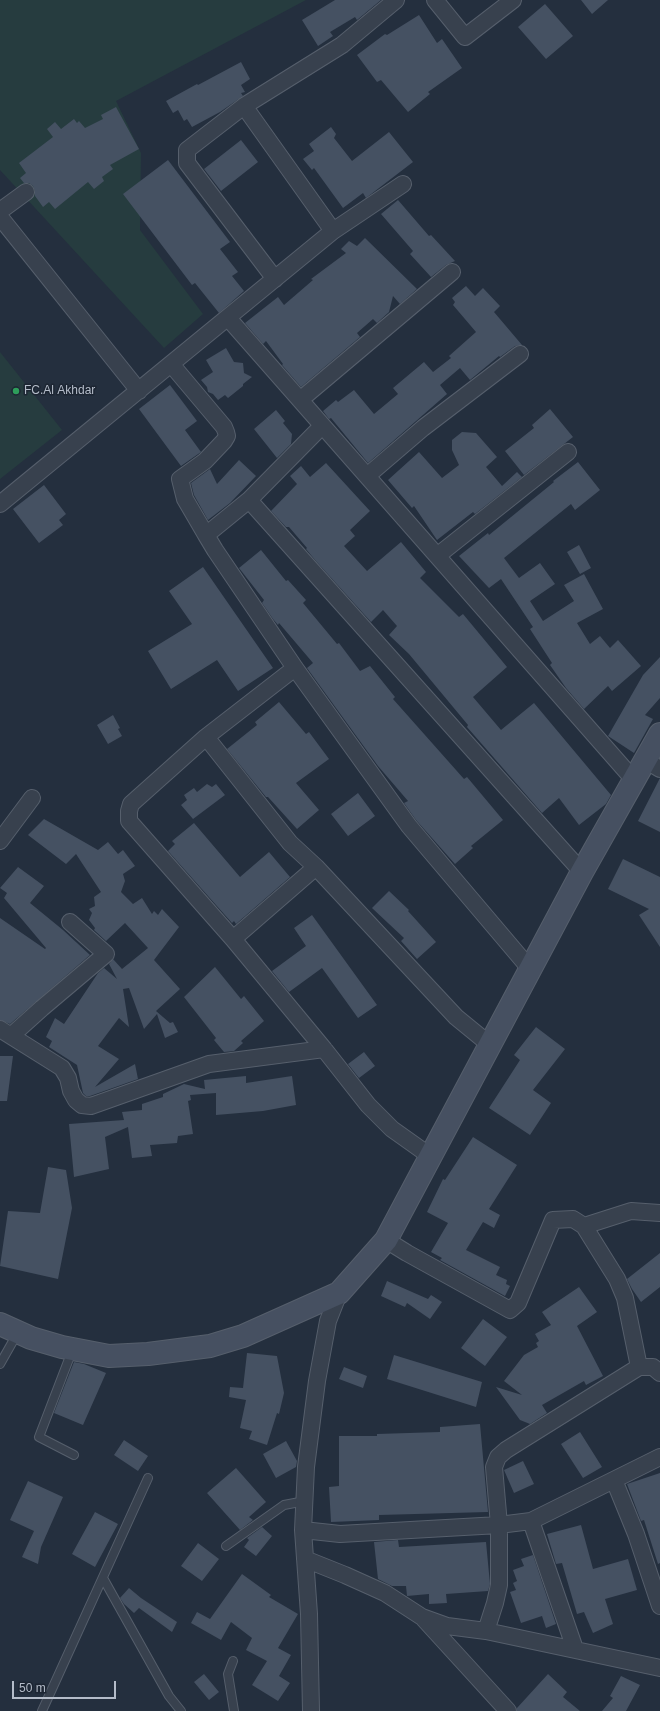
<!DOCTYPE html>
<style>
body{margin:0}
#map{position:relative;width:660px;height:1711px;overflow:hidden;background:#242f3e;font-family:Arial,sans-serif}
canvas{display:block}
.scale{position:absolute;left:12px;top:1681px;width:104px;height:18px;box-sizing:border-box;border:2px solid #b4bcc9;border-top:0;padding-left:5px;font-size:12px;line-height:14px;white-space:nowrap;color:#b4bcc9;-webkit-text-stroke:3px #1d2633;paint-order:stroke}
</style>
<div id="map">
<canvas width="660" height="1711"></canvas>
<div class="scale">50 m</div>
</div>
<script>
const ctx = document.querySelector('canvas').getContext('2d');
ctx.lineJoin = 'round';
function fillPath(path, color) { ctx.fillStyle = color; ctx.fill(path, 'evenodd'); }
const toPath = rows => new Path2D(rows.map(r => 'M' + r).join(''));
function stroke(path, color, width, dash) { ctx.strokeStyle = color; ctx.lineWidth = width; ctx.lineCap = dash ? 'butt' : 'round'; ctx.setLineDash(dash || []); ctx.stroke(path); }
function label(font, color, halo, rows, align = 'center') {
  ctx.font = font + ' Arial,sans-serif'; ctx.lineWidth = 3; ctx.setLineDash([]); ctx.textBaseline = 'middle'; ctx.strokeStyle = halo; ctx.fillStyle = color; for (const [text, x, y, turn = 0] of rows) {
    ctx.save(); ctx.translate(x, y); ctx.rotate((+turn || 0) * Math.PI / 180); ctx.textAlign = isNaN(turn) ? turn : align; if (halo) ctx.strokeText(text, 0, 0); ctx.fillText(text, 0, 0); ctx.restore();
  }
}
fillPath(toPath([
 [0,0,306,0,116,101,141,153,140,230,203,314,164,348,0,170],
 [0,352,62,430,0,479]
]), '#263c3f');
fillPath(toPath([
 [335,0,381,0,357,20,355,17,330,32,333,36,318,46,302,20],
 [581,0,608,0,592,14],
 [545,4,573,36,546,59,518,27],
 [419,15,437,43,442,39,462,68,428,92,430,94,408,112,381,80,377,82,357,55,385,34,387,35],
 [241,62,250,79,241,85,245,92,241,93,243,96,220,112,192,127,187,119,184,121,178,110,173,113,166,101,197,84,198,85],
 [116,107,139,149,110,165,113,169,102,177,104,181,94,189,88,182,55,209,49,202,43,207,35,196,35,191,33,186,29,183,24,183,20,178,26,173,19,163,53,137,47,129,55,122,61,129,74,119,77,123,79,121,85,128,103,119,101,115],
 [331,127,336,134,334,138,352,161,389,132,413,162,366,198,363,193,343,208,314,168,312,170,303,159,314,151,309,144],
 [241,140,258,162,221,191,204,169],
 [168,160,230,242,220,249,238,272,232,276,244,291,219,313,195,283,192,285,123,194],
 [398,200,429,236,431,235,455,261,446,265,431,277,410,254,413,251,381,214],
 [365,238,417,289,400,304,393,296,389,312,377,323,373,319,357,333,360,337,301,387,282,365,283,364,266,341,263,344,245,323,278,297,284,305,313,280,311,279,346,253,341,249,349,241,357,246],
 [466,286,475,296,483,288,500,306,494,312,522,345,515,346,500,357,499,356,470,380,460,368,440,385,447,394,368,463,331,418,329,419,323,411,336,400,338,402,354,390,374,414,398,394,393,388,424,362,433,372,451,358,449,356,476,332,453,305,455,302,452,298],
 [226,348,234,362,243,363,244,373,252,377,243,384,243,386,228,398,225,395,218,400,213,394,208,392,207,387,201,380,213,372,206,360],
 [170,385,197,421,185,430,201,452,181,466,139,409],
 [550,409,573,437,524,475,505,451,534,428,532,425],
 [276,410,285,421,283,423,292,434,291,444,277,458,254,429],
 [462,432,476,433,497,457,486,467,502,486,517,472,522,477,475,514,473,512,437,540,414,506,412,508,388,480,419,452,442,478,459,465,452,450,452,440],
 [239,460,256,476,230,503,208,520,194,495,191,483,210,469,217,484],
 [578,462,600,490,575,510,571,504,504,558,519,578,540,563,555,584,530,601,543,621,574,601,564,585,584,574,603,609,577,623,590,644,600,636,610,648,618,640,641,666,612,691,608,686,584,709,566,688,550,665,552,663,530,629,533,627,501,579,489,588,459,556,488,533,489,535,554,482,553,481],
 [326,463,370,511,350,530,355,536,344,546,367,571,401,542,426,572,420,578,459,617,463,614,507,667,473,697,501,730,534,703,611,795,606,804,579,825,559,798,542,813,467,727,468,725,409,654,389,635,397,626,383,610,371,622,315,560,306,549,307,548,289,527,286,527,271,511,297,484,290,476,301,466,310,477],
 [44,485,66,514,59,520,63,525,39,543,13,509],
 [579,545,591,568,580,574,567,552],
 [261,550,286,581,288,580,306,600,303,603,337,644,339,643,360,671,370,666,395,697,393,699,464,779,467,777,503,820,471,846,473,848,455,864,416,820,404,803,408,801,378,766,307,668,313,663,279,623,278,625,273,619,262,603,264,600,239,568],
 [203,567,273,668,238,691,217,660,171,689,148,651,192,624,169,591],
 [660,657,660,698,645,715,653,719,634,753,608,736,643,675],
 [279,702,306,734,309,732,329,759,296,783,319,810,297,829,268,797,266,797,227,749,257,725,255,722],
 [113,715,120,728,118,729,122,736,108,744,97,725],
 [660,778,660,832,638,821],
 [207,784,212,787,216,784,225,795,193,819,181,805,187,800,184,795,194,788,197,792],
 [358,793,375,816,348,836,331,814],
 [44,819,98,850,108,842,118,854,123,850,135,866,123,874,125,881,121,892,133,904,142,898,152,914,154,911,158,915,162,909,179,927,154,960,180,989,156,1011,170,1023,173,1022,178,1032,165,1038,157,1014,144,1029,129,988,123,989,129,1027,119,1018,98,1046,119,1059,95,1087,135,1064,138,1079,90,1096,86,1096,83,1093,77,1065,49,1047,52,1041,46,1037,55,1018,64,1024,98,973,104,968,117,979,109,964,113,959,122,969,148,948,125,923,106,941,94,930,95,928,89,920,92,913,89,909,95,906,94,897,101,892,76,854,66,864,28,835],
 [194,823,240,877,269,852,290,877,236,924,234,921,232,923,168,851,175,844,172,841],
 [623,859,660,877,660,947,639,915,649,909,608,889],
 [18,867,44,886,30,903,63,930,90,955,10,1024,0,1020,0,918,45,949,46,948,4,898,7,893,0,888],
 [389,891,409,910,408,911,436,942,417,959,401,941,404,938,372,908],
 [312,915,377,1005,358,1018,322,968,289,992,272,971,306,946,294,928],
 [215,967,241,999,244,996,264,1021,241,1041,243,1043,234,1051,224,1052,214,1040,216,1038,184,997],
 [536,1027,565,1049,533,1090,551,1103,530,1135,489,1108,520,1060,514,1055],
 [364,1052,375,1066,359,1078,348,1064],
 [0,1056,13,1056,7,1101,0,1101],
 [246,1076,246,1083,292,1076,296,1105,263,1111,216,1115,216,1093,190,1095,191,1100,188,1101,193,1134,178,1136,177,1143,150,1145,152,1156,132,1158,128,1127,105,1137,109,1169,74,1177,69,1124,124,1120,122,1112,142,1110,142,1104,163,1097,163,1094,184,1084,205,1089,204,1080],
 [473,1137,517,1165,489,1209,500,1215,494,1228,483,1222,466,1250,500,1267,496,1275,507,1280,506,1284,510,1286,505,1296,440,1260,442,1258,431,1252,448,1223,427,1212,443,1179,445,1180],
 [48,1167,66,1170,72,1208,58,1279,0,1266,8,1211,40,1213],
 [660,1253,660,1287,641,1302,632,1289,627,1279],
 [387,1281,428,1299,431,1295,442,1302,430,1319,407,1303,405,1307,381,1296],
 [579,1287,597,1312,577,1326,603,1376,586,1385,584,1381,542,1405,547,1413,530,1424,520,1420,496,1387,522,1395,504,1381,524,1355,538,1347,536,1343,539,1341,535,1334,551,1325,542,1312],
 [483,1319,507,1337,485,1366,461,1348],
 [247,1353,277,1356,284,1393,279,1414,277,1413,267,1445,249,1439,252,1431,240,1428,246,1400,229,1397,230,1387,243,1388],
 [394,1355,482,1382,476,1407,387,1379],
 [74,1362,84,1364,106,1373,83,1425,54,1413],
 [344,1367,367,1376,363,1388,339,1379],
 [480,1424,488,1512,379,1515,379,1520,331,1522,329,1487,339,1486,339,1436,377,1436,377,1434,440,1432,440,1427],
 [580,1432,602,1467,583,1478,561,1444],
 [124,1440,148,1456,138,1471,114,1455],
 [286,1441,297,1461,296,1467,276,1478,263,1454],
 [523,1461,534,1484,514,1493,504,1470],
 [236,1468,266,1502,249,1517,253,1520,240,1530,207,1493],
 [660,1473,660,1563,658,1564,644,1520,641,1521,627,1484],
 [28,1481,63,1497,41,1547,38,1564,22,1557,34,1531,10,1520],
 [95,1512,118,1524,95,1567,72,1554],
 [581,1525,593,1569,628,1559,637,1590,605,1599,613,1624,593,1633,584,1612,577,1614,562,1563,556,1564,547,1534],
 [262,1527,272,1536,256,1556,244,1547,249,1540,247,1538],
 [398,1540,399,1547,486,1542,490,1584,488,1591,446,1594,447,1603,429,1604,429,1594,407,1596,406,1586,392,1586,378,1579,374,1542],
 [198,1543,219,1559,202,1581,181,1566],
 [533,1555,556,1624,546,1628,542,1616,521,1623,510,1592,516,1590,513,1583,517,1581,513,1570,524,1566,521,1559],
 [242,1574,271,1595,269,1597,298,1614,278,1648,291,1655,279,1676,290,1683,278,1701,252,1685,267,1661,246,1650,252,1638,231,1622,221,1640,191,1623,197,1612,210,1619],
 [129,1588,141,1598,177,1622,172,1632,139,1608,134,1613,124,1604,120,1598],
 [204,1674,219,1692,209,1700,194,1682],
 [548,1674,567,1692,563,1697,580,1711,517,1711,517,1708],
 [621,1676,640,1685,626,1711,602,1711,613,1698,610,1696]
]), '#455162');
const lane = toPath([
 [72,1351,39,1437,74,1455],
 [0,1364,17,1334],
 [226,1546,284,1505,305,1501],
 [103,1578,169,1696,181,1711],
 [233,1661,228,1674,234,1711],
 [42,1711,148,1478]
]);
const street = toPath([
 [435,0,465,37,513,0],
 [244,106,333,231],
 [0,211,26,192],
 [0,217,139,391],
 [275,279,187,163,187,150,244,106,342,45,396,0],
 [228,318,634,780],
 [171,364,224,427,226,432,227,436,224,441,205,461,180,479,185,499,206,535],
 [300,400,452,272],
 [322,426,249,500,206,535,215,550,295,668,409,826,531,970],
 [367,476,423,428,520,354],
 [249,500,582,872],
 [0,504,333,231,403,184],
 [437,556,568,452],
 [295,668,206,737,131,804,129,811,129,821,233,939,324,1049,368,1105,392,1129,430,1156],
 [206,737,290,843,316,867,456,1017,489,1044],
 [645,760,660,769],
 [0,841,32,798],
 [233,939,316,867],
 [0,1029,62,1068,68,1078,71,1091,76,1100,82,1105,91,1106,209,1064,324,1049],
 [12,1035,42,1008,106,954,70,922],
 [584,1226,617,1279,625,1298,639,1367,653,1367,660,1373],
 [386,1240,407,1253,510,1310,518,1303,553,1220,573,1219,584,1226,631,1211,660,1213],
 [614,1480,636,1534,660,1606],
 [531,1521,575,1649],
 [303,1530,340,1534,499,1525,531,1521,660,1457],
 [305,1559,345,1575,385,1593,422,1617,447,1626,486,1631,660,1668],
 [424,1619,508,1711],
 [486,1631,495,1603,499,1585,499,1525,494,1467,498,1457,506,1450,639,1367],
 [311,1711,309,1614,303,1530,306,1467,317,1381,328,1321,339,1293]
]);
const secondary = toPath([
 [0,1324,31,1338,62,1347,109,1356,148,1354,210,1346,243,1336,339,1293,386,1240,582,872,660,734]
]);
stroke(lane, '#565f6c', 10);
stroke(street, '#565f6c', 18);
stroke(secondary, '#565f6c', 24);
stroke(lane, '#38414e', 8);
stroke(street, '#38414e', 16);
stroke(secondary, '#465061', 22);
for (const [x, y, r, color] of [
 [16,391,4,"#2e9e5b"]
]) { const dot = new Path2D(); dot.arc(x, y, r, 0, 2 * Math.PI); ctx.fillStyle = color; ctx.fill(dot); stroke(dot, '#1d2633', 1.5); }
label('12px', '#b4bcc9', '#1d2633', [
 ["FC.Al Akhdar",24,391]
], 'left');
</script>
